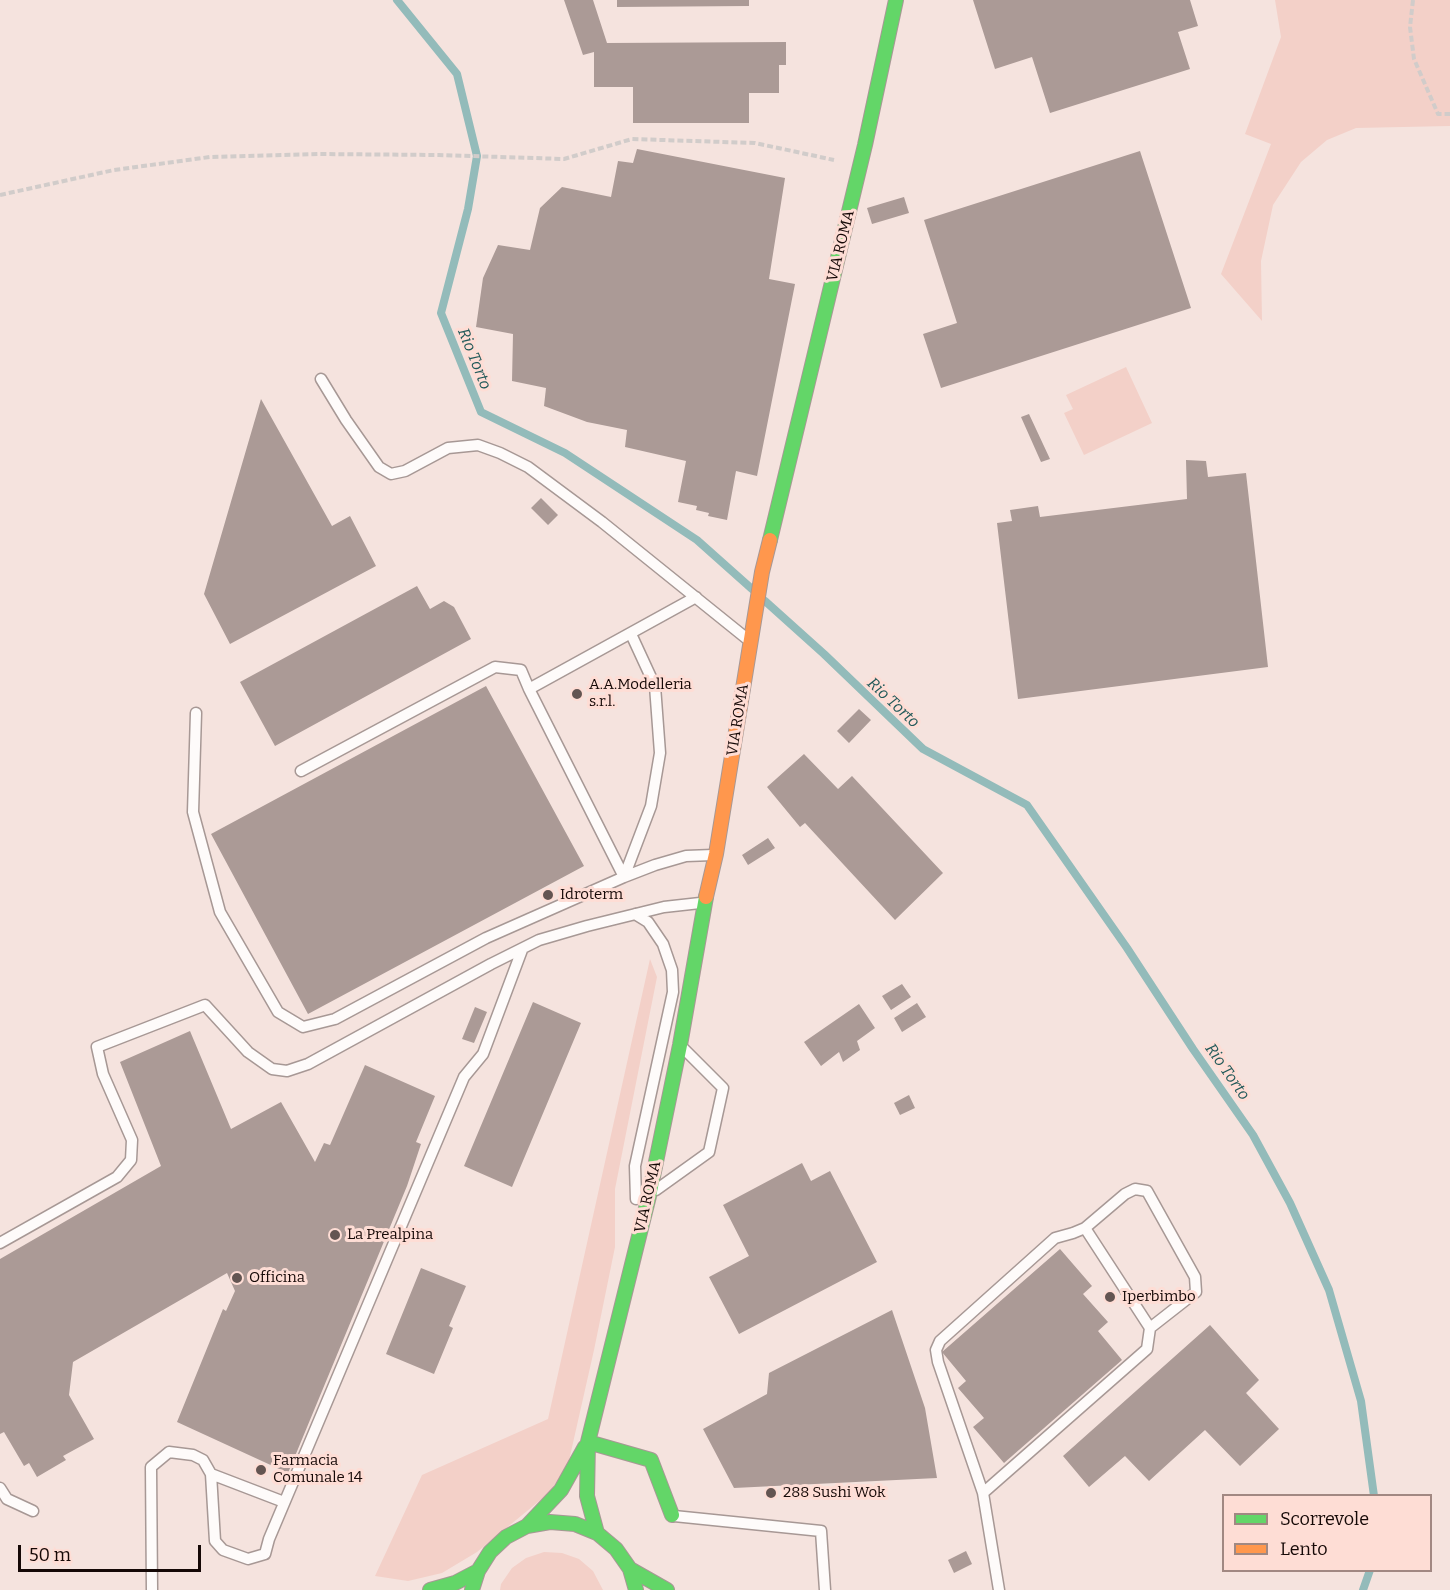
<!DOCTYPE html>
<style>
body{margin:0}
#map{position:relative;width:1450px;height:1590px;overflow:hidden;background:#f5e3de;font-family:Bitter,serif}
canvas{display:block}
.legend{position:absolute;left:1222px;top:1494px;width:210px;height:78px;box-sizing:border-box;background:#feddd5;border:2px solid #a18882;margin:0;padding:8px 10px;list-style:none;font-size:18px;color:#150806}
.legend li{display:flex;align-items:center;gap:12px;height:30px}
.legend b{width:30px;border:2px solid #a18882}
.scale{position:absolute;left:18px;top:1545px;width:183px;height:27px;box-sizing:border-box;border:3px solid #150806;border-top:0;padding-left:8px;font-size:18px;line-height:21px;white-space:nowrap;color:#150806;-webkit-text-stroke:4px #feddd5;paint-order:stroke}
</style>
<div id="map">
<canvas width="1450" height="1590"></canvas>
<ul class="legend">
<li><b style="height:8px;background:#63d668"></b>Scorrevole</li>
<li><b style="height:8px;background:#ff974d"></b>Lento</li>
</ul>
<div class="scale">50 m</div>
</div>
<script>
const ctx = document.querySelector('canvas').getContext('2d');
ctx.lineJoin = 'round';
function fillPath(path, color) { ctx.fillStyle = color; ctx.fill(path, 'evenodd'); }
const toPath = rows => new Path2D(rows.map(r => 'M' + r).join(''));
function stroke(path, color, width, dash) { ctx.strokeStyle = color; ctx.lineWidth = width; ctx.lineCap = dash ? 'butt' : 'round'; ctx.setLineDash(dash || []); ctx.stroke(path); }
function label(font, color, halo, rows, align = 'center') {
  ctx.font = font + ' Bitter,serif'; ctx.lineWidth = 6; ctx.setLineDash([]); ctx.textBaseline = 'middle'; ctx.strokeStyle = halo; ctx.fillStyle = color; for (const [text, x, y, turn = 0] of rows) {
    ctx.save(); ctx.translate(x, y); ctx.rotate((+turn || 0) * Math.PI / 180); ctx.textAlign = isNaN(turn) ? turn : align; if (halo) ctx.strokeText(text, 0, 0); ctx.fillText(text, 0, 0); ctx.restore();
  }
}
fillPath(toPath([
 [1275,0,1450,0,1450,126,1356,128,1327,140,1301,162,1273,205,1261,261,1262,321,1221,274,1271,144,1245,134,1281,37],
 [1126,367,1152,423,1084,455,1064,413,1073,409,1066,395],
 [650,959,657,977,615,1189,615,1247,594,1350,568,1465,549,1493,477,1552,442,1573,408,1581,375,1576,422,1475,548,1419],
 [544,1552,562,1553,579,1559,593,1571,603,1590,500,1590,501,1584,512,1568,526,1558]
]), '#f3d0c8');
stroke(toPath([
 [397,0,457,74,477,156,468,209,441,313,481,412,565,453,697,540,752,589],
 [765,601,824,654,923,749,1027,805,1127,948,1193,1049,1253,1135,1290,1203,1329,1290,1361,1401,1374,1496],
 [1363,1590,1370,1570]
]), '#93bbba', 8);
fillPath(toPath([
 [564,0,593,0,607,43,786,42,786,65,779,65,779,93,749,93,749,123,633,123,633,87,594,87,594,52,583,55],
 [617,0,749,0,749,6,617,7],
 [973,0,1190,0,1198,26,1178,32,1190,69,1050,113,1032,57,995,69],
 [637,149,785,178,769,279,795,284,757,476,736,471,727,520,708,516,709,513,696,510,697,506,678,502,686,461,625,447,627,430,587,422,544,406,546,388,512,381,513,334,476,327,483,278,498,245,530,250,540,208,562,187,611,197,618,161,633,163],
 [1140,151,1191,308,941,388,923,334,957,323,924,220],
 [904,197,909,213,872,224,867,208],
 [261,399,332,526,350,516,376,566,230,644,204,594],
 [1029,414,1050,459,1041,462,1021,417],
 [1186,460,1206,461,1208,477,1246,473,1268,667,1018,699,997,523,1012,521,1010,510,1038,506,1040,517,1187,499],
 [541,498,558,515,548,525,531,508],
 [417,586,430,609,444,601,454,607,471,639,275,746,240,682],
 [486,686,584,866,308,1014,211,834],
 [859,709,871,720,849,743,837,731],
 [804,754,838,789,852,776,943,873,895,920,805,823,800,827,767,787],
 [768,838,775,848,748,865,742,855],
 [902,984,911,997,891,1010,882,996],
 [533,1002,581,1023,512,1187,464,1166],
 [917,1003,926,1017,902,1032,894,1018],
 [859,1004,875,1028,857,1041,860,1050,843,1062,839,1052,821,1066,804,1042],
 [475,1007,487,1012,474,1043,462,1039],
 [190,1031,231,1129,281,1102,315,1162,324,1143,330,1145,365,1065,435,1096,416,1142,421,1144,407,1186,288,1473,177,1422,223,1309,226,1311,235,1291,227,1273,73,1362,69,1395,94,1439,63,1456,66,1460,37,1477,29,1463,24,1466,4,1432,0,1434,0,1259,161,1166,120,1062],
 [909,1095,915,1108,900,1115,894,1103],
 [802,1163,811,1181,830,1171,877,1262,739,1334,709,1277,749,1256,723,1205],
 [1060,1249,1092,1286,1083,1294,1108,1322,1098,1331,1122,1360,1004,1463,973,1427,984,1418,958,1388,966,1381,942,1352],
 [421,1268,466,1286,449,1326,453,1328,434,1374,386,1354],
 [892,1310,925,1408,937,1478,734,1488,703,1429,767,1394,769,1373],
 [1210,1325,1259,1380,1246,1393,1279,1429,1240,1466,1205,1430,1149,1481,1125,1456,1089,1487,1063,1456],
 [966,1551,972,1564,954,1573,948,1560]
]), '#ab9a96');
const lane = toPath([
 [321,379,346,420,379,467,391,474,405,471,448,448,478,445,500,453,528,467,602,522,746,638],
 [529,689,624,877],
 [196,713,193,812,220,912,278,1012,303,1027,335,1019,486,938,624,877,655,865,686,856,713,855],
 [301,771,495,667,521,670,529,689,696,597],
 [624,877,651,806,660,753,655,686,631,634],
 [635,914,648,922,663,944,672,970,673,992,635,1166,636,1199],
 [656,1190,709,1152,723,1088,684,1049],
 [0,1243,117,1177,131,1160,132,1140,103,1074,97,1047,205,1005,248,1052,272,1069,287,1071,308,1064,491,964,539,940,587,926,664,907,700,903],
 [211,1474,215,1541,223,1550,248,1559,265,1554,269,1539,464,1077,483,1054,522,950],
 [0,1488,7,1499,33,1511],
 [983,1493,1147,1349,1150,1328,1085,1228],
 [674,1516,821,1531,825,1590],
 [152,1590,151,1467,169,1452,193,1455,203,1460,211,1474,284,1502],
 [999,1590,983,1493,938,1362,936,1350,940,1341,1055,1238,1073,1233,1085,1228,1125,1194,1135,1189,1147,1191,1195,1277,1196,1292,1150,1328]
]);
const fast = toPath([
 [770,540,865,145,896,0],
 [588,1442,651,1460,672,1515],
 [527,1526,561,1490,585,1447],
 [597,1533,587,1496,588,1442,649,1196,680,1045,706,897],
 [630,1569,667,1590],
 [430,1590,455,1583,478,1571],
 [472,1590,478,1571,490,1552,506,1537,527,1526,550,1522,575,1524,597,1533,616,1549,630,1569,636,1590]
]);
const slow = toPath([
 [706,897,716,854,762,572,770,540]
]);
stroke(lane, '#a79895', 13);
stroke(fast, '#a79895', 16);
stroke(slow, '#a79895', 16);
stroke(toPath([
 [1413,0,1410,27,1414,59,1438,114,1450,114],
 [0,195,114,170,210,157,318,154,439,155,564,159,632,139,755,143,834,160]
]), '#d1ccca', 4, [6, 3]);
stroke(lane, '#fefbfa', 10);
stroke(fast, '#63d668', 14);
stroke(slow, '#ff974d', 14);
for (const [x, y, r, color] of [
 [577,694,6,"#635552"],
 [548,895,6,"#635552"],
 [335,1235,6,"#635552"],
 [237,1278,6,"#635552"],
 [1110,1297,6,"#635552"],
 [261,1470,6,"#635552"],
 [771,1493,6,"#635552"]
]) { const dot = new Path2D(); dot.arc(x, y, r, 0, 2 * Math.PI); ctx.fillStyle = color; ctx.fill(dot); stroke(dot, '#feddd5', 2); }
label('15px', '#150806', '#feddd5', [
 ["VIA ROMA",841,246,-76],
 ["VIA ROMA",738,720,-81],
 ["VIA ROMA",648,1197,-77]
]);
label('15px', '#150806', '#feddd5', [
 ["A.A.Modelleria",589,685],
 ["s.r.l.",589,702],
 ["Idroterm",560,895],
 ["La Prealpina",347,1235],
 ["Officina",249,1278],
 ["Iperbimbo",1122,1297],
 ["Farmacia",273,1461],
 ["Comunale 14",273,1478],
 ["288 Sushi Wok",783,1493]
], 'left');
label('italic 16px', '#215959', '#feddd5', [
 ["Rio Torto",474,359,68],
 ["Rio Torto",893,703,43],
 ["Rio Torto",1227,1072,55]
]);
</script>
